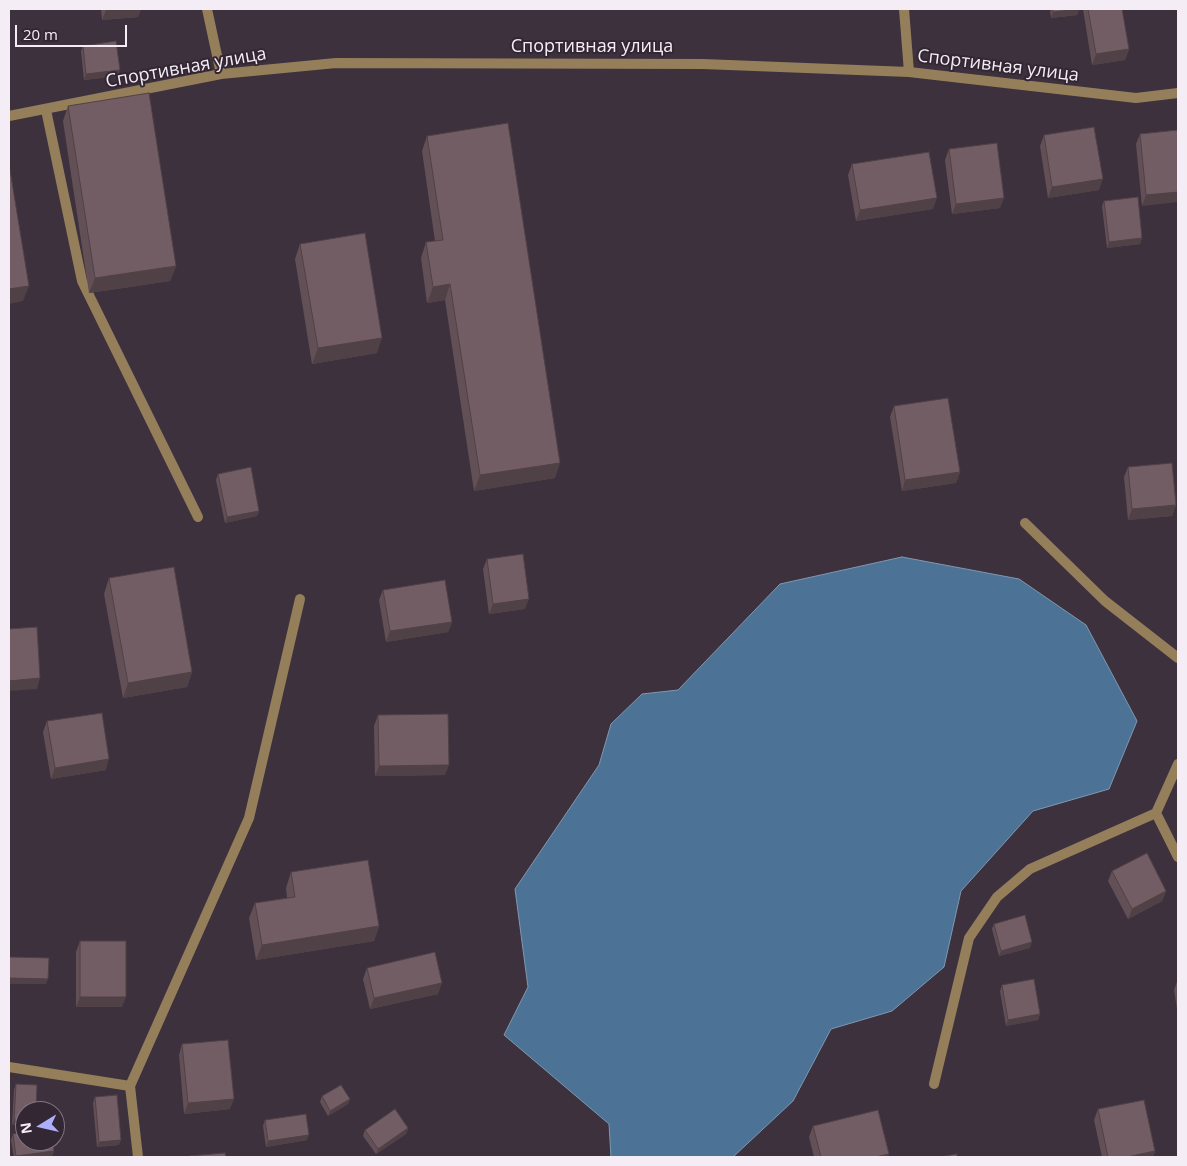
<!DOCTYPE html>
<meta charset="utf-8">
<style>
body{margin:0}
#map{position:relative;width:1187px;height:1166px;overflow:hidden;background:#3e313e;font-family:"Open Sans",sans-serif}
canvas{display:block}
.frame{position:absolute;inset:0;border:10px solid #f5edf6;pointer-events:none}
.north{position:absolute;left:15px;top:1101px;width:50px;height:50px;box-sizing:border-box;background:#332734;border:1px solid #817682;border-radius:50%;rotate:261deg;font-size:14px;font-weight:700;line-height:20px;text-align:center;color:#f5edf6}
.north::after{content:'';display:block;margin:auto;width:18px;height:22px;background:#acaffb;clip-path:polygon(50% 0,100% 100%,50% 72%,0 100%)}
.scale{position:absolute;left:15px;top:25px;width:112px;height:22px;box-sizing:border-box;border:2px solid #f5edf6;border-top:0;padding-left:6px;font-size:15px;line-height:18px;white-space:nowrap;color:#f5edf6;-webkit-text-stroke:4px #332734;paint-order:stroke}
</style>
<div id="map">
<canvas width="1187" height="1166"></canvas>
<div class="frame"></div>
<div class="north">N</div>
<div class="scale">20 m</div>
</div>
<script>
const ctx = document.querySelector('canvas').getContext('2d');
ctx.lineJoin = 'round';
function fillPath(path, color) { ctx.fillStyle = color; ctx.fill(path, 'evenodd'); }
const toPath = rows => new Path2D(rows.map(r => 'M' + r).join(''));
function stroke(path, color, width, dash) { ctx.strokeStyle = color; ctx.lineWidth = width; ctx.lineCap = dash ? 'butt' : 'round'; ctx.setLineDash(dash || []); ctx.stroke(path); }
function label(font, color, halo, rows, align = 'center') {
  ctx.font = font + ' "Open Sans",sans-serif'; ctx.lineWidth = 4; ctx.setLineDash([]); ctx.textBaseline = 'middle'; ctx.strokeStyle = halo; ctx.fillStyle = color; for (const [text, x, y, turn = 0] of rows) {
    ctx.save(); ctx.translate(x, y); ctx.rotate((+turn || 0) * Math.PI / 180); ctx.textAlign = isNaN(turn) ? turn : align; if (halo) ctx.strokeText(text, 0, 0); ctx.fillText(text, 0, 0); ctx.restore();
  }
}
const water = toPath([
 [902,557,1019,579,1086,625,1137,721,1109,789,1033,811,961,891,944,967,892,1011,831,1029,793,1101,733,1157,611,1157,609,1124,504,1035,528,987,515,889,599,765,611,724,642,694,678,690,780,584,902,557]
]);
fillPath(water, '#4c7395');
stroke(water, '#7f98b2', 1);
stroke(toPath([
 [46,110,82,281,198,517],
 [1025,523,1105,601,1178,658],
 [1156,813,1178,857],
 [9,1067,130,1086],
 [934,1084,969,938,997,897,1030,869,1156,813,1178,764]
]), '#957f5a', 10);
stroke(toPath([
 [207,9,221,74],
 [904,9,909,72],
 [9,116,221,74,336,63,703,64,909,72,1136,98,1178,93],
 [138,1157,130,1086,249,818,300,599]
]), '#957f5a', 10);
fillPath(toPath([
 [101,9,141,9,138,17,102,20],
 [1050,9,1079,9,1077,15,1051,18],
 [1083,9,1122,9,1129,49,1125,60,1092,65],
 [83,46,118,76,84,80,81,51],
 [68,106,176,266,170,281,89,293,63,121],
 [1178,130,1142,206,1136,144,1140,134],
 [1044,135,1099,190,1048,198,1040,146],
 [427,136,555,478,474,491,445,300,427,303,421,258,426,242,435,241,422,151],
 [949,149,1000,208,952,214,945,160],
 [852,164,933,209,856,221,848,175],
 [1104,201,1142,238,1140,244,1107,248,1102,206],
 [300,244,377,353,312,364,295,259],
 [894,406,960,472,956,483,902,491,890,417],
 [1128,467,1176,505,1172,516,1128,520,1124,477],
 [218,474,259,511,257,516,225,523,216,480],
 [487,559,525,609,489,614,483,569],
 [109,578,192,672,187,687,123,698,104,594],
 [383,590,452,622,448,632,386,642,379,600],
 [378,715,445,775,375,776,374,726],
 [47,721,106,770,51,779,43,732],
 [1112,871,1166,891,1162,901,1128,919,1108,881],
 [291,872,379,926,374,941,256,960,249,918,255,903,287,898,286,888],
 [994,924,1030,948,999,956,992,929],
 [80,941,122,1007,76,1007,76,952],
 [367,968,438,994,370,1009,363,979],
 [1178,979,1178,1015,1174,990],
 [1002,985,1040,1014,1038,1020,1006,1026,1000,991],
 [182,1044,230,1109,184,1114,179,1055],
 [16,1084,37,1085,12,1125,14,1090],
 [322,1096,350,1099,348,1104,328,1116,320,1102],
 [95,1097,119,1145,97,1147,93,1103],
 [1098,1109,1155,1151,1153,1157,1102,1157,1094,1120],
 [265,1120,307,1140,266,1147,263,1126],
 [813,1126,888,1157,814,1157,809,1137],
 [408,1128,406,1134,376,1154,363,1136,365,1130],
 [13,1134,54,1151,52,1156,44,1157,14,1157,11,1140]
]), '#635056');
fillPath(toPath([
 [116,9,141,9,138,17,102,20,106,10],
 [1079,9,1077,15,1051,18,1053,12],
 [1129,49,1125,60,1092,65,1096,54],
 [120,70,118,76,84,80,86,74],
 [1103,179,1099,190,1048,198,1052,187],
 [1178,192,1178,202,1142,206,1146,195],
 [937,198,933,209,856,221,860,210],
 [1004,198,1000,208,952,214,956,204],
 [1142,238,1140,244,1107,248,1109,242],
 [176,266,170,281,89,293,95,278],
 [450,284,445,300,427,303,433,287],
 [29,286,23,301,9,304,9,289],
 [382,338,377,353,312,364,318,348],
 [560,463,555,478,474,491,480,475],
 [960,472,956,483,902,491,905,480],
 [1176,505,1172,516,1128,520,1132,509],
 [259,511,257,516,225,523,227,517],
 [529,599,525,609,489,614,493,604],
 [452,622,448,632,386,642,390,631],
 [192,672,187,687,123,698,128,683],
 [40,678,37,689,9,691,9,681],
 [109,759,106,770,51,779,55,768],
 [449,765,445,775,375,776,379,766],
 [1166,891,1162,901,1128,919,1132,909],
 [379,926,374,941,256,960,262,945],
 [1032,942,1030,948,999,956,1001,951],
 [9,978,48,979,46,984,9,984],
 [442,983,438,994,370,1009,374,998],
 [80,997,126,997,122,1007,76,1007],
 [1040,1014,1038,1020,1006,1026,1008,1020],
 [234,1099,230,1109,184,1114,188,1103],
 [350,1099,348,1104,328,1116,330,1111],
 [14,1120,25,1120,25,1125,12,1125],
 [408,1128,406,1134,376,1154,378,1149],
 [309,1135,307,1140,266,1147,268,1141],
 [121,1140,119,1145,97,1147,99,1142],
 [54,1151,52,1156,44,1157,16,1157,16,1156],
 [1155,1151,1153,1157,1127,1157],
 [889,1154,888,1157,875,1157]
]), '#504146');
const building = toPath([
 [1052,9,1079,9,1053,12,1052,9],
 [1088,9,1122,9,1129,49,1096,54,1088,9],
 [116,41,120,70,86,74,83,46,116,41],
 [149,93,176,266,95,278,68,106,149,93],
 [508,123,560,463,480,475,450,284,433,287,426,242,443,240,427,136,508,123],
 [1094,127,1103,179,1052,187,1044,135,1094,127],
 [1178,130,1178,192,1146,195,1140,134,1178,130],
 [997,143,1004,198,956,204,949,149,997,143],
 [929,152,937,198,860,210,852,164,929,152],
 [9,170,10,170,29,286,9,289,9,170],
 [1138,197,1142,238,1109,242,1104,201,1138,197],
 [365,233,382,338,318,348,300,244,365,233],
 [948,398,960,472,905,480,894,406,948,398],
 [1172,463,1176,505,1132,509,1128,467,1172,463],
 [251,467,259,511,227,517,218,474,251,467],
 [523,554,529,599,493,604,487,559,523,554],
 [174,567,192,672,128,683,109,578,174,567],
 [445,580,452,622,390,631,383,590,445,580],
 [37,627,40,678,9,681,9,629,37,627],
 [102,713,109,759,55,768,47,721,102,713],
 [448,714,449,765,379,766,378,715,448,714],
 [1147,853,1166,891,1132,909,1112,871,1147,853],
 [368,860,379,926,262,945,255,903,295,897,291,872,368,860],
 [1025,915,1032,942,1001,951,994,924,1025,915],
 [80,941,126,941,126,997,80,997,80,941],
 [435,952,442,983,374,998,367,968,435,952],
 [9,957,49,958,48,979,9,978,9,957],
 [1034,979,1040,1014,1008,1020,1002,985,1034,979],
 [228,1040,234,1099,188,1103,182,1044,228,1040],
 [16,1084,37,1085,36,1111,25,1111,25,1120,14,1120,16,1084],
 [341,1085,350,1099,330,1111,322,1096,341,1085],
 [117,1095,121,1140,99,1142,95,1097,117,1095],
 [1144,1100,1155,1151,1127,1157,1108,1157,1098,1109,1144,1100],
 [395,1109,408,1128,378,1149,365,1130,395,1109],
 [878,1110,889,1154,875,1157,821,1157,813,1126,878,1110],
 [306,1114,309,1135,268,1141,265,1120,306,1114],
 [25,1132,25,1141,52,1141,54,1151,16,1156,13,1134,25,1132],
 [225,1153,226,1157,189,1157,189,1156,225,1153],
 [957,1154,957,1157,939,1157,957,1154]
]);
fillPath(building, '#735d64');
stroke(building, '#504146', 1);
label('18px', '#f5edf6', '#332734', [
 ["Спортивная улица",592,47],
 ["Спортивная улица",998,66,7],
 ["Спортивная улица",186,68,-10]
]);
</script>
